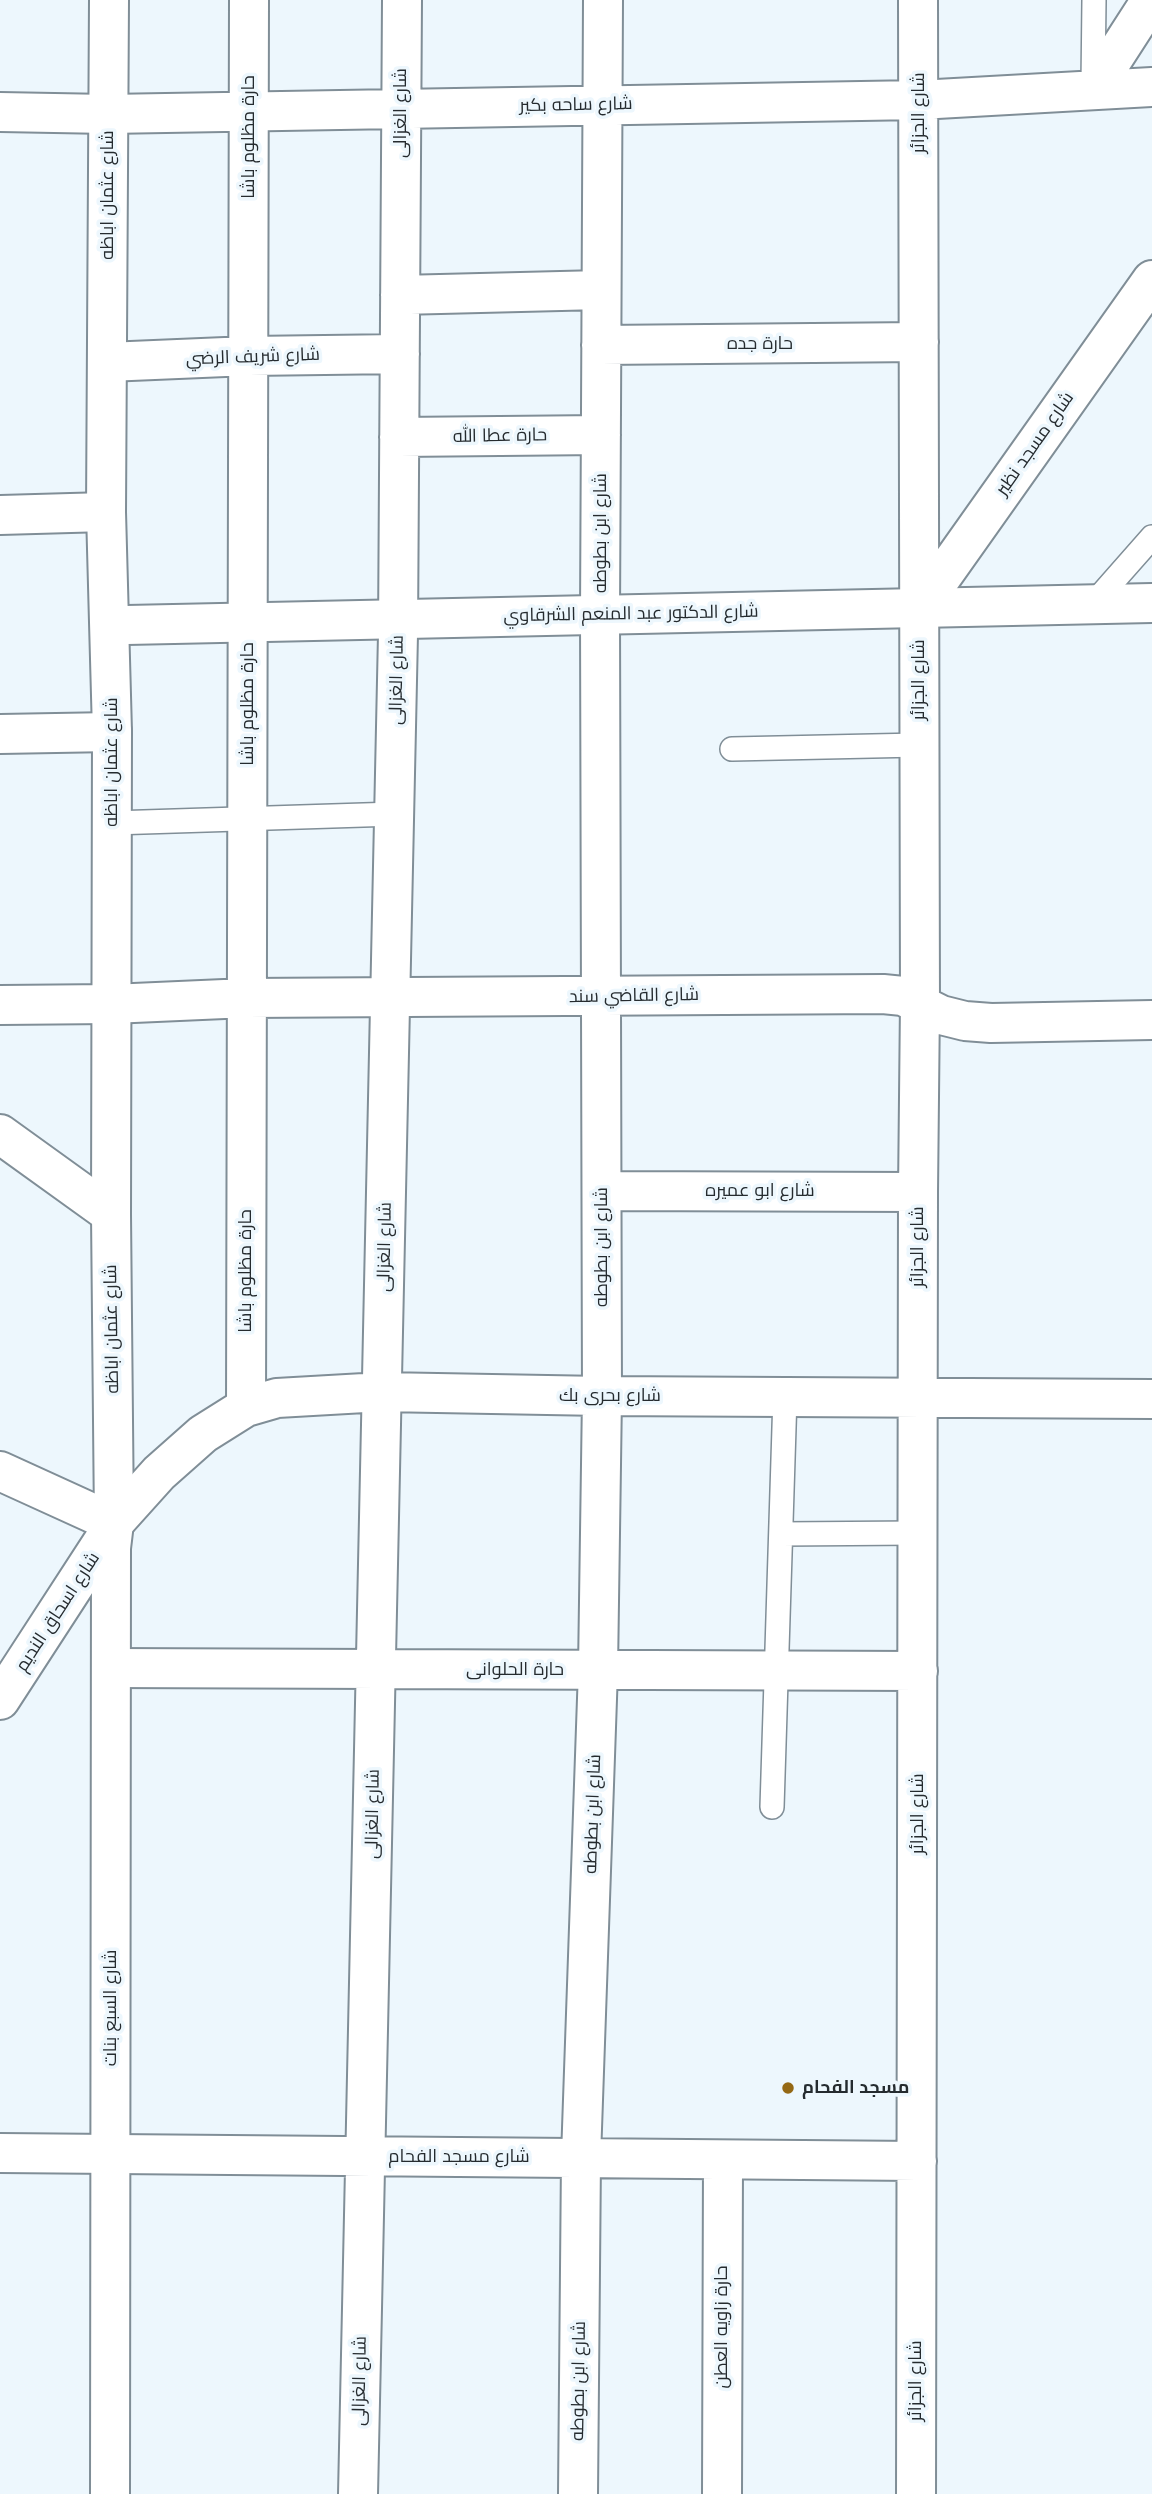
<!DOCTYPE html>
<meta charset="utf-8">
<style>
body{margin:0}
canvas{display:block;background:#edf7fd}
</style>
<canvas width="1152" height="2494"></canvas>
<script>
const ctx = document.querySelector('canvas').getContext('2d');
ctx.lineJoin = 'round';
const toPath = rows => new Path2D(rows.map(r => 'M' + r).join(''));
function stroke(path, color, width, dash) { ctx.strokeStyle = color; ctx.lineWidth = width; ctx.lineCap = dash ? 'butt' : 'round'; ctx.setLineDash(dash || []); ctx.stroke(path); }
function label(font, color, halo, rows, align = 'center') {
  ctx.font = font + ' "Libre Baskerville",Cairo,serif'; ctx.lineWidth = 7; ctx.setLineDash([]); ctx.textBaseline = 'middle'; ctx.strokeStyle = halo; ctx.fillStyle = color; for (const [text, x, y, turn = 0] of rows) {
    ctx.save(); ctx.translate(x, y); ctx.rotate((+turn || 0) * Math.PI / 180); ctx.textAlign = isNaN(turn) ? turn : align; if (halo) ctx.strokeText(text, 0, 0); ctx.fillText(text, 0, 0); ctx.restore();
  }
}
const lane = toPath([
 [1093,84,1094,0],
 [1093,604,1152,537],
 [732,749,919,745],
 [112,823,395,814],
 [781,1534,918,1533],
 [772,1807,785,1396]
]);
const street = toPath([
 [1093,90,1151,0],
 [0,112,108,114,919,100,1152,87],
 [400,295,601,290],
 [601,345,919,342],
 [107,362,249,356,400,354],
 [399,437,601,435],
 [0,515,106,512],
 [919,609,1152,280],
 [0,734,112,732],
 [0,1005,111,1004,247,998,883,994,903,996,941,1015,965,1021,991,1023,1152,1020],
 [0,1134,111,1214],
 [602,1191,918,1192],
 [246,1407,249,0],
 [0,1471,114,1523,159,1473,203,1434,246,1407,277,1398,382,1392,602,1396,1152,1399],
 [111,1668,918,1671],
 [0,2153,917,2161],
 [358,2494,398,634,402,0],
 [578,2494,581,2157,598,1670,602,1396,600,615,603,0],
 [722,2494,723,2160],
 [916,2494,918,1192,920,1002,918,0]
]);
const secondary = toPath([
 [110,624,127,625,1152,603]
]);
const primary = toPath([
 [109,0,106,512,112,732,111,1214,114,1523,111,1548,110,2494],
 [0,1700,111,1529]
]);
stroke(lane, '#808e97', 26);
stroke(street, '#808e97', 42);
stroke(secondary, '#808e97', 42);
stroke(primary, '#808e97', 42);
stroke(lane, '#fff', 23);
stroke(street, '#fff', 38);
stroke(secondary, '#fff', 38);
stroke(primary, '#fff', 38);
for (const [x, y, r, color] of [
 [788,2088,7,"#946814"]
]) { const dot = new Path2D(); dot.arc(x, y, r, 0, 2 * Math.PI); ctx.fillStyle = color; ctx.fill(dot); stroke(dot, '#edf7fd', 2.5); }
label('18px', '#252b2f', '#edf7fd', [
 ["شارع ساحه بكير",576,105,-1],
 ["شارع الغزالى",401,113,-90],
 ["شارع الجزائر",919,113,-90],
 ["حارة مظلوم باشا",249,137,-90],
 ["شارع عثمان اباظه",108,195,-90],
 ["حارة جده",760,344],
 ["شارع شريف الرضي",253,357,-2],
 ["حارة عطا الله",500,436,-1],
 ["شارع مسجد نظير",1035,444,-55],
 ["شارع ابن بطوطه",601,533,-90],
 ["شارع الدكتور عبد المنعم الشرقاوي",631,614,-1],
 ["شارع الغزالى",397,680,-89],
 ["شارع الجزائر",919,680,-90],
 ["حارة مظلوم باشا",248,704,-90],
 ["شارع عثمان اباظه",112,762,-90],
 ["شارع القاضي سند",634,996,-1],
 ["شارع ابو عميره",760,1191],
 ["شارع الغزالى",385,1247,-89],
 ["شارع ابن بطوطه",602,1247,-90],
 ["شارع الجزائر",918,1247,-90],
 ["حارة مظلوم باشا",246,1271,-90],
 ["شارع عثمان اباظه",112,1329,-91],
 ["شارع بحرى بك",610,1396],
 ["شارع اسحاق النديم",58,1612,-57],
 ["حارة الحلوانى",515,1670],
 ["شارع الغزالى",373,1814,-89],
 ["شارع ابن بطوطه",593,1814,-88],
 ["شارع الجزائر",918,1814,-90],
 ["شارع السبع بنات",111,2008,-90],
 ["شارع مسجد الفحام",459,2157],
 ["حارة زاويه العطن",722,2327,-90],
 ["شارع الغزالى",360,2381,-89],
 ["شارع ابن بطوطه",579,2381,-89],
 ["شارع الجزائر",916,2381,-90]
]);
label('bold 18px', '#252b2f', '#edf7fd', [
 ["مسجد الفحام",802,2088]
], 'left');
</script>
